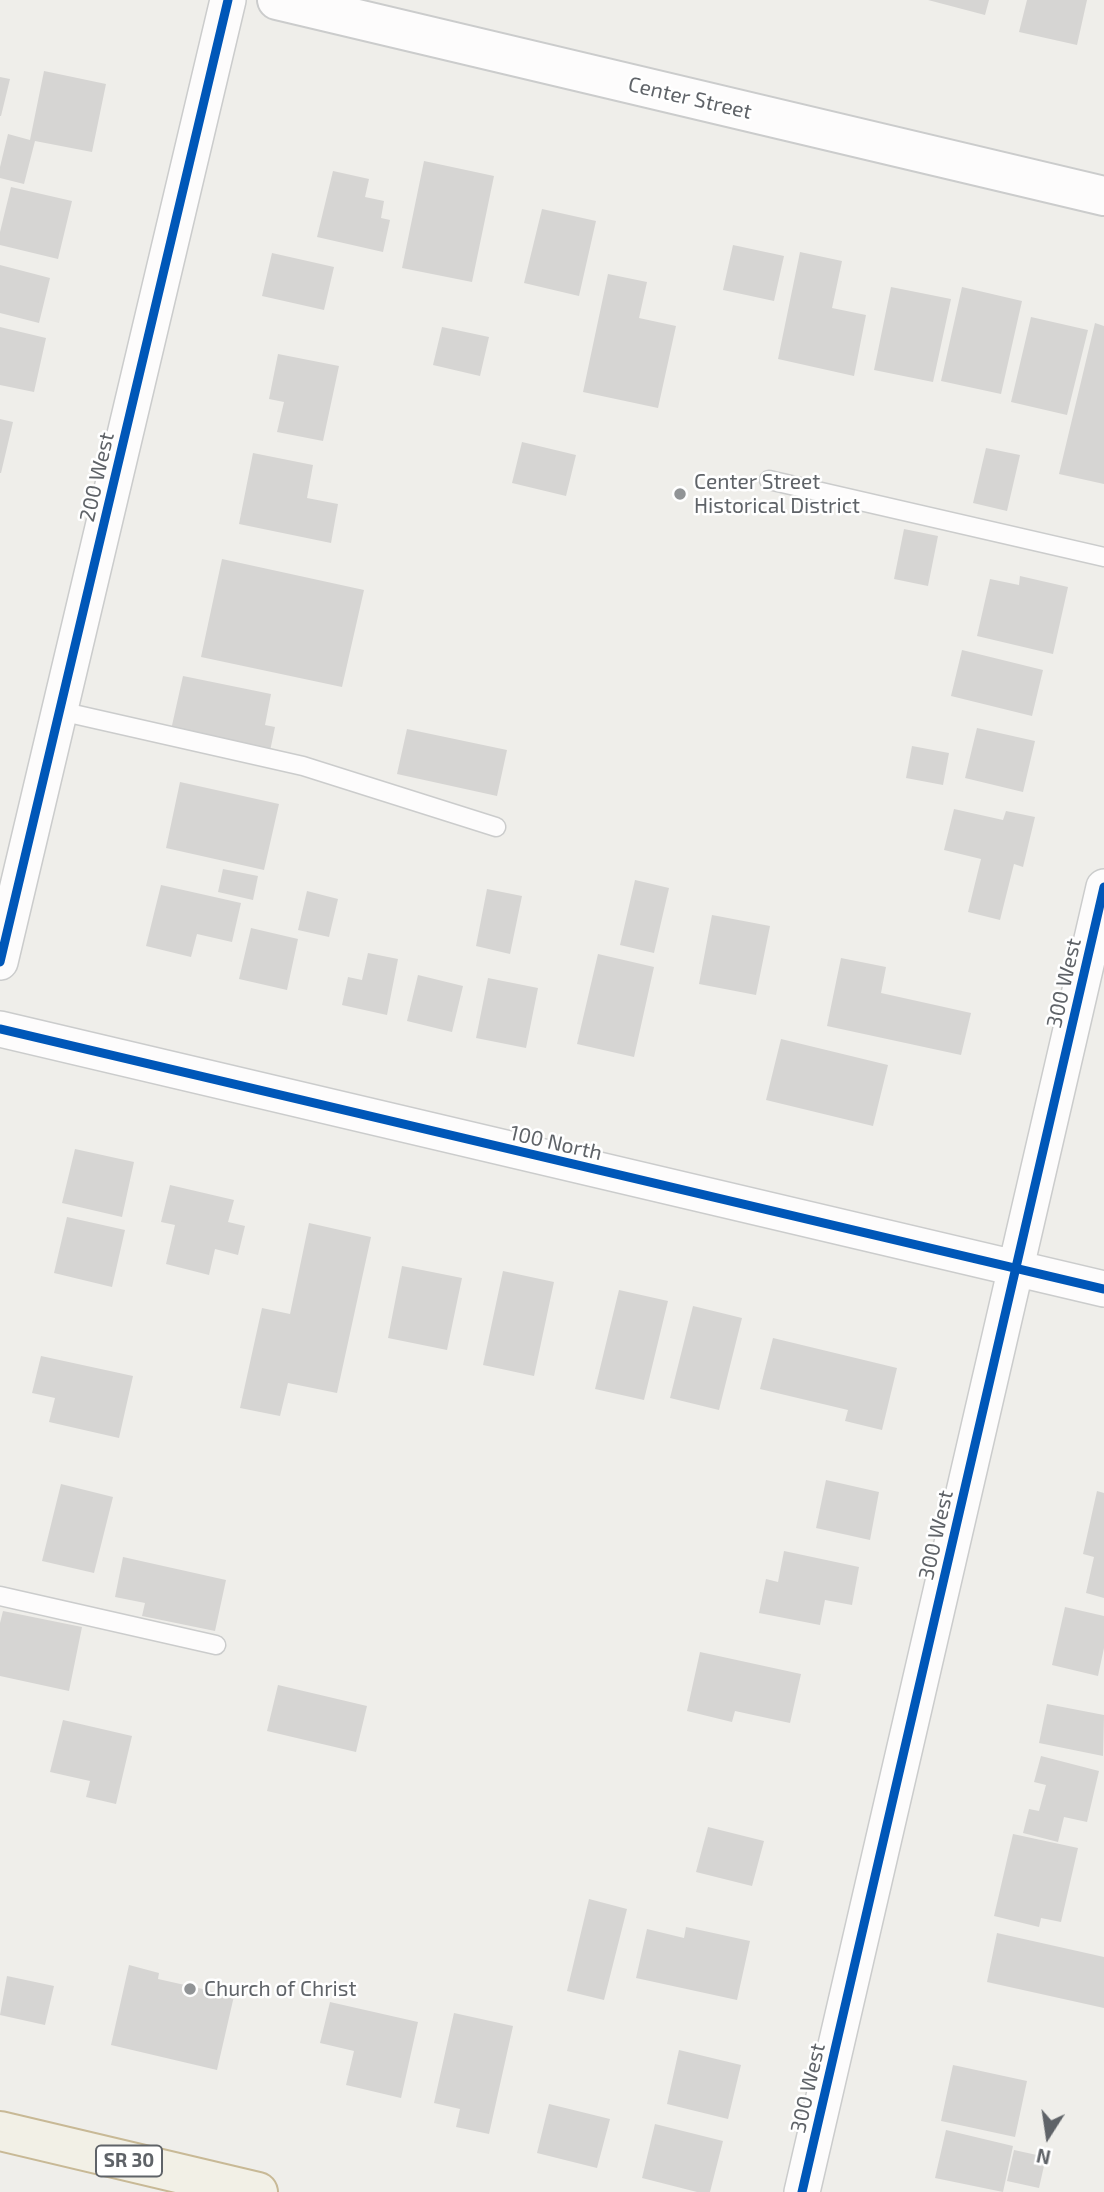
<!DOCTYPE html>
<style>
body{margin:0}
#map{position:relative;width:1104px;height:2192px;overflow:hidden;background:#efeeea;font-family:"Exo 2",sans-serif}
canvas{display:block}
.north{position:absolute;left:1013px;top:2101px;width:70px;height:70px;-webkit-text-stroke:5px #fff;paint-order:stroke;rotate:192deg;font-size:19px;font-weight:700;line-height:28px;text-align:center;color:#5f6368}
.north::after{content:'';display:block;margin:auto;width:24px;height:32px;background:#5f6368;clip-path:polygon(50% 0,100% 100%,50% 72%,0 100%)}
</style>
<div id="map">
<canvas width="1104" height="2192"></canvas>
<div class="north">N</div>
</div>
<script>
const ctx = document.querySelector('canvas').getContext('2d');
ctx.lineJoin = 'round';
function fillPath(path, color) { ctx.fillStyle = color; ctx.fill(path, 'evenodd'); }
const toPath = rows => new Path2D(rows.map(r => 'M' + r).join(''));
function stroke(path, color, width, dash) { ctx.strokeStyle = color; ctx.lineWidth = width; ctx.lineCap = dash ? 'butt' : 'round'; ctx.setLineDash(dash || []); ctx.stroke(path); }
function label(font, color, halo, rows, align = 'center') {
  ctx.font = font + ' "Exo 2",sans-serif'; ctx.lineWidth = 5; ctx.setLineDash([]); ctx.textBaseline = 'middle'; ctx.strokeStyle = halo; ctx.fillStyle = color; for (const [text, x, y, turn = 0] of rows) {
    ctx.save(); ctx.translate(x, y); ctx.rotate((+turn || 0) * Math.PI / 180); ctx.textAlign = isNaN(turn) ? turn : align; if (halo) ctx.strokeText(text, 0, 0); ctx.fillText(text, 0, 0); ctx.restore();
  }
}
fillPath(toPath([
 [928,0,989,0,985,15],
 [1027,0,1087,0,1077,45,1019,32],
 [44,71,106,84,92,152,35,141,24,184,0,178,0,167,8,134,30,140],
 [0,77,10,79,1,116,0,116],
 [424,161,494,176,472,282,402,268],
 [333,171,369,179,365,197,384,201,381,218,390,220,383,252,317,237],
 [11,187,72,201,58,259,0,245,0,232],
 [542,209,596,221,579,296,524,283],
 [733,245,784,256,774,301,723,290],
 [800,252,842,261,832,308,866,315,854,376,778,359],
 [272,253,334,267,324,310,262,296],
 [0,265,50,278,39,323,0,313],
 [608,274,647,282,639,318,676,326,658,408,583,392],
 [891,287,951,299,933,382,874,370],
 [962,287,1022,301,1001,394,941,381],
 [1031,317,1088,330,1067,415,1011,402],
 [1095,323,1104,326,1104,484,1059,474],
 [0,327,46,338,34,392,0,385],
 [442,327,489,337,480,376,433,365],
 [278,354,339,366,323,441,277,432,284,402,269,399],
 [0,419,13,422,1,473,0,473],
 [522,442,576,455,566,496,512,483],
 [986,448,1020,455,1007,511,973,503],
 [253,453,313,465,307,498,338,504,331,543,239,524],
 [904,529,938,536,928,586,894,579],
 [222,559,364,590,342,687,201,657],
 [1020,576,1068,587,1053,654,977,636,990,579,1019,585],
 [962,650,1043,670,1032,716,951,696],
 [183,676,271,694,265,725,275,727,270,751,171,730],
 [977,728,1035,741,1023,792,965,778],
 [407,729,507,750,497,796,397,774],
 [912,746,949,753,943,785,906,778],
 [180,782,279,804,264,870,166,848],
 [954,809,1003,820,1006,811,1035,817,1023,867,1014,864,1000,920,968,912,981,859,944,850],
 [223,869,258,876,253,900,218,892],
 [635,880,669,888,654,953,620,945],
 [161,885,241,903,232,942,197,934,191,957,146,946],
 [487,889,522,896,510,954,476,946],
 [307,891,338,899,329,937,298,930],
 [712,915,770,926,756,995,699,984],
 [251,928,298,939,287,990,239,979],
 [368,953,398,959,387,1015,342,1005,348,977,362,980],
 [598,954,654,967,634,1057,577,1044],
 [841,958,886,967,881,993,971,1013,961,1055,827,1026],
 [418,975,463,986,452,1032,407,1021],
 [488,978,538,988,526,1048,476,1038],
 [781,1039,888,1065,873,1126,766,1100],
 [75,1149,134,1162,122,1217,62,1203],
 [170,1185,234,1200,228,1222,245,1226,238,1255,215,1249,209,1275,166,1264,175,1225,161,1222],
 [67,1217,125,1230,112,1287,54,1273],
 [309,1223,371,1237,337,1393,288,1383,280,1416,240,1408,262,1308,290,1314],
 [402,1266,462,1278,447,1350,388,1338],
 [503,1271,554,1282,534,1376,483,1365],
 [619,1290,668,1301,644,1400,595,1389],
 [693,1306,742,1318,719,1410,670,1398],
 [773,1338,897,1368,882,1430,845,1421,848,1410,760,1389],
 [41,1356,133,1376,119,1438,49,1422,55,1398,32,1393],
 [826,1480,879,1492,870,1540,816,1528],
 [61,1484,113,1497,94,1573,42,1561],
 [1097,1491,1104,1493,1104,1598,1086,1593,1094,1557,1083,1554],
 [784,1551,859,1567,852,1605,825,1600,820,1625,759,1613,766,1579,778,1582],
 [123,1557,226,1580,215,1631,142,1616,145,1603,115,1597],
 [1065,1607,1104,1616,1104,1648,1098,1676,1052,1665],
 [3,1611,82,1627,69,1691,0,1676,0,1623],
 [700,1652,801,1674,790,1723,735,1711,732,1722,687,1711],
 [278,1685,367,1706,356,1752,267,1731],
 [1047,1704,1104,1715,1103,1756,1039,1743],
 [63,1720,132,1736,116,1804,86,1797,90,1781,50,1772],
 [1041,1756,1099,1771,1087,1822,1064,1817,1058,1842,1023,1833,1029,1809,1039,1811,1046,1785,1034,1782],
 [708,1827,764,1841,752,1886,696,1872],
 [1013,1834,1078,1848,1061,1922,1041,1918,1039,1927,994,1916],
 [589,1899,627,1909,604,2000,567,1991],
 [686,1927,750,1941,737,2000,636,1978,647,1929,684,1938],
 [997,1933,1104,1957,1104,2008,987,1982],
 [129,1965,159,1973,158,1979,234,1996,217,2070,111,2045],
 [7,1976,54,1986,45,2025,0,2015],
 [330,2002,418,2022,401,2098,346,2085,354,2051,320,2043],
 [454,2013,513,2026,489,2134,456,2127,460,2109,434,2103],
 [679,2050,741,2065,728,2119,667,2104],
 [953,2065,1027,2081,1015,2137,941,2121],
 [549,2104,610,2119,597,2168,537,2153],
 [655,2124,723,2141,710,2192,697,2192,642,2178],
 [946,2130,1013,2146,1003,2192,935,2178],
 [1014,2150,1046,2157,1039,2188,1007,2181]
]), '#d6d5d3');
const service = toPath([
 [769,480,1104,557],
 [60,711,303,766,496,827],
 [0,1596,216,1645]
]);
const minor = toPath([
 [0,962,228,0],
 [0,1029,1104,1289],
 [802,2192,1104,887]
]);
const tertiary = toPath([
 [277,0,1104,196]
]);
const trunk = toPath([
 [0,2131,258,2192]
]);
stroke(service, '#cbcccc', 21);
stroke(minor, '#cbcccc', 38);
stroke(tertiary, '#cbcccc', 42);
stroke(trunk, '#c8b996', 42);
stroke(service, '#fdfcfc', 18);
stroke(minor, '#fdfcfc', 35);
stroke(tertiary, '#fdfcfc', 38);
stroke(trunk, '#f2f0e6', 38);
stroke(toPath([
 [0,962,228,0],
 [0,1029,1104,1289],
 [802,2192,1104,887]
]), '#0057b8', 9);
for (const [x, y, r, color] of [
 [680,494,7,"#919496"],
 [190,1989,7,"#919496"]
]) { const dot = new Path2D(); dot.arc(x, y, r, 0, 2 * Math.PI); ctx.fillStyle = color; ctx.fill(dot); stroke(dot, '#fff', 2.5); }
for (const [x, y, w] of [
 [129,2161,66]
]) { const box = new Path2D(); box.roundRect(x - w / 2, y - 15.5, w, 31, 5); ctx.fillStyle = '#fff'; ctx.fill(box); stroke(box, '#5f6368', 2); }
label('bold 19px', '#5f6368', null, [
 ["SR 30",129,2161]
]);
label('21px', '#5f6368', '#fff', [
 ["Center Street",690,98,13],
 ["200 West",97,477,-77],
 ["300 West",1064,983,-77],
 ["100 North",556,1143,13],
 ["300 West",936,1535,-77],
 ["300 West",808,2088,-77]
]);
label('21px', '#5f6368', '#fff', [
 ["Center Street",694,482],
 ["Historical District",694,506],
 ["Church of Christ",204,1989]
], 'left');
</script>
